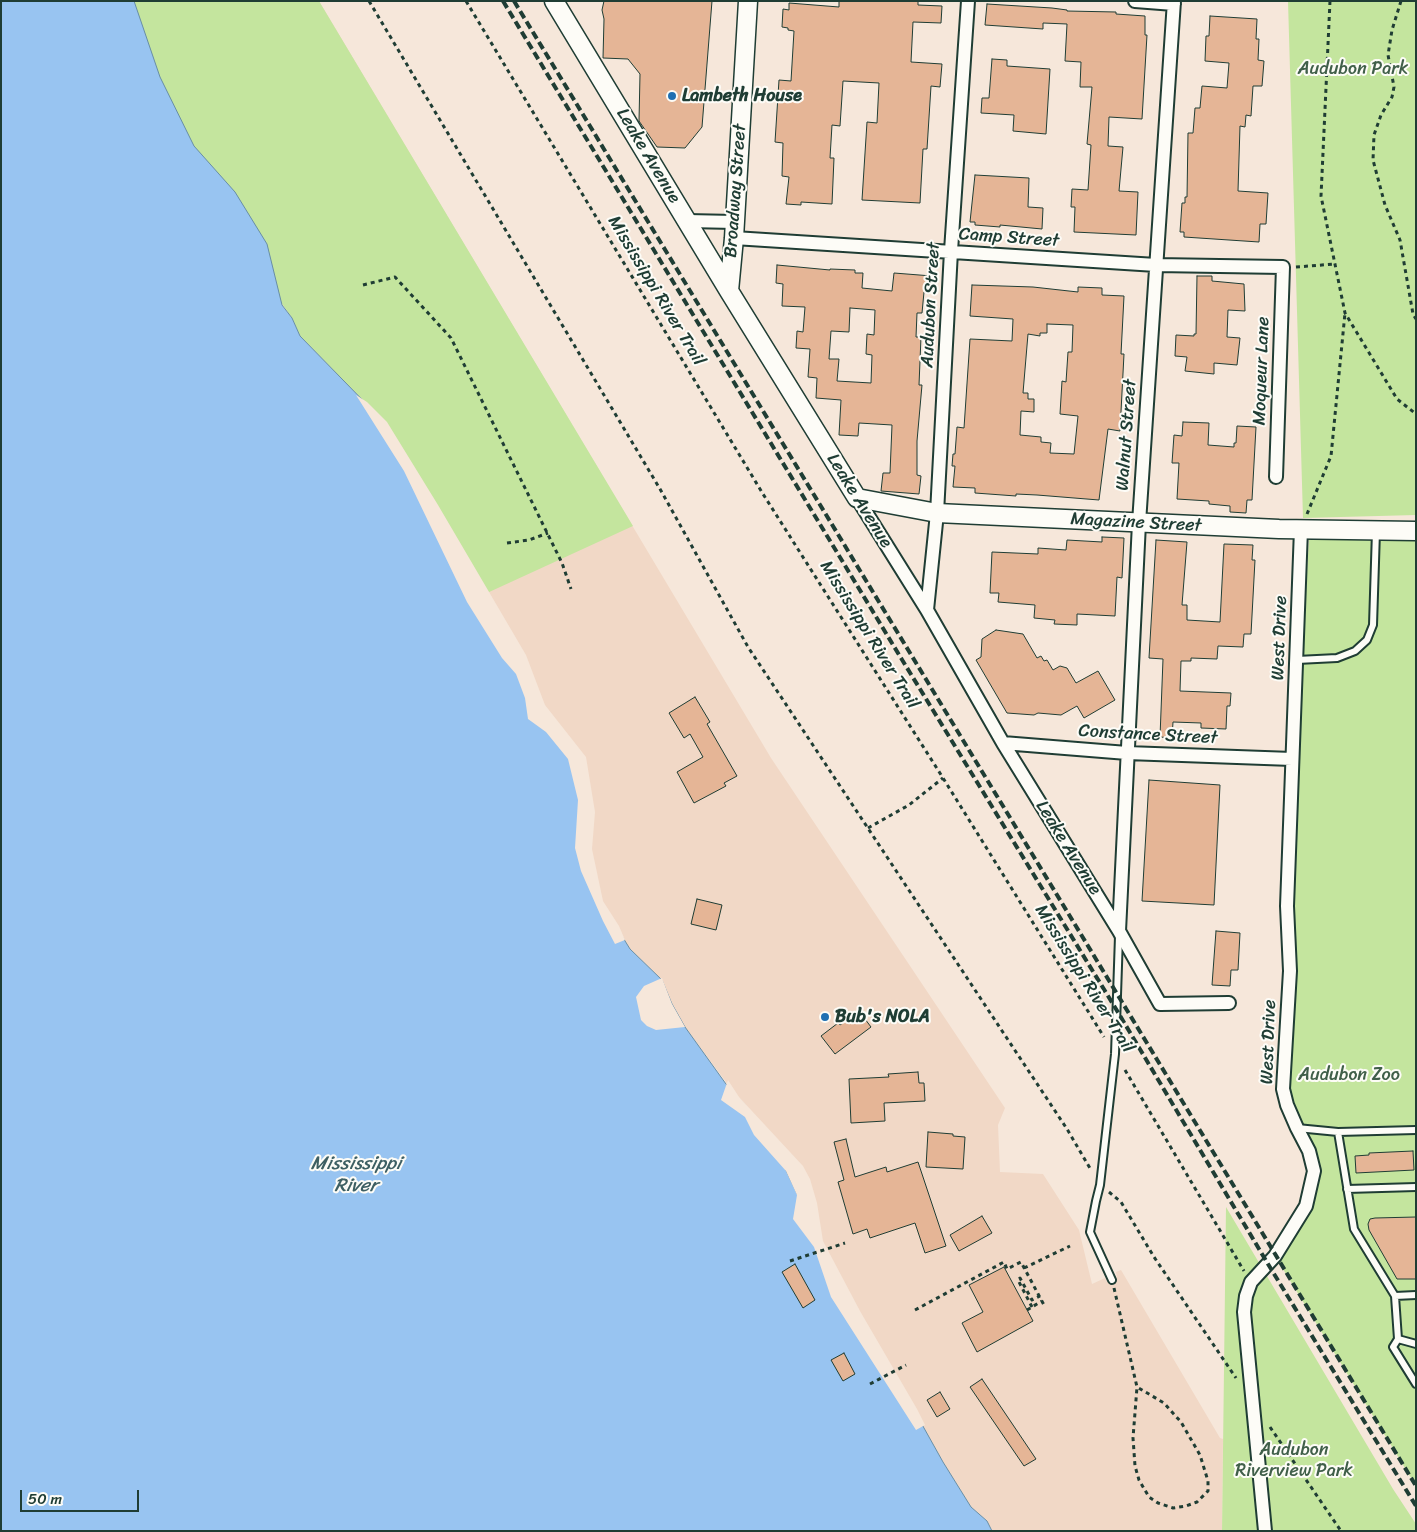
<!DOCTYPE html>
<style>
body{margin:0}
#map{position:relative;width:1417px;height:1532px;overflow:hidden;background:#f6e7da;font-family:Sriracha,sans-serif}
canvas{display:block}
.frame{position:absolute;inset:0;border:2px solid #1f3d34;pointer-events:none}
.scale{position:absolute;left:20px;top:1490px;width:119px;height:22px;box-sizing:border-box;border:2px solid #1f3d34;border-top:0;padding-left:6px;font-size:15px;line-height:18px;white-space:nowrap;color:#1f3d34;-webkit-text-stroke:4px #fdfcf7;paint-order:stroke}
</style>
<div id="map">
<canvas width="1417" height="1532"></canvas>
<div class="frame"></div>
<div class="scale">50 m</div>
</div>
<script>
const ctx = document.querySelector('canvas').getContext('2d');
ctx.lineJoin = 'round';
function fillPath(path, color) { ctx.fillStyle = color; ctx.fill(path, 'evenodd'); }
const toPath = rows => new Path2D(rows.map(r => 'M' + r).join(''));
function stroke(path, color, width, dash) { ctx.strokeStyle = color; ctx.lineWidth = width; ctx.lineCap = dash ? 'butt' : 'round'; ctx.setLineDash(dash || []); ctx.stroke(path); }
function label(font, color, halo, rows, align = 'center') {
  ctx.font = font + ' Sriracha,sans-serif'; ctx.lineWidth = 4; ctx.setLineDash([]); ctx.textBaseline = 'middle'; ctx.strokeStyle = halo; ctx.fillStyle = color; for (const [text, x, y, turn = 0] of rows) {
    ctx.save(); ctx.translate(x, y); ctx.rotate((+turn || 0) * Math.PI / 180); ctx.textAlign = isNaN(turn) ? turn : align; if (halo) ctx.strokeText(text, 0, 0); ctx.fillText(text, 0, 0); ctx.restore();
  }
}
fillPath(toPath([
 [319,1,771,758,1005,1108,998,1125,1000,1172,1043,1174,1079,1230,1092,1284,1105,1278,1107,1282,1117,1278,1116,1272,1121,1270,1220,1438,1223,1439,1222,1531,992,1531,987,1521,971,1507,943,1462,726,1082,685,1027,672,1004,662,980,630,949,600,902,543,706,385,424,312,350]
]), '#f1d8c6');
fillPath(toPath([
 [108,1,319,1,633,526,487,593,385,423,300,336,292,318,251,260],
 [1288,1,1416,1,1416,515,1303,518],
 [1416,537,1416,1486,1275,1256,1306,1206,1314,1171,1283,1089,1287,906,1309,539],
 [1226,1207,1393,1489,1416,1524,1416,1531,1222,1531]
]), '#c4e59e');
const water = toPath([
 [1,1,134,1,160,77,194,146,235,192,267,244,282,305,292,318,300,336,385,423,543,706,583,757,590,849,601,902,630,949,662,980,672,1004,685,1027,726,1084,766,1128,820,1242,943,1462,971,1507,987,1521,992,1531,1,1531,1,1]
]);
fillPath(water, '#98c4f1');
stroke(water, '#688ea5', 1);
fillPath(toPath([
 [356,395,367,402,387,422,438,505,526,655,545,705,586,757,595,812,592,849,603,901,619,926,625,940,615,944,603,921,581,871,575,848,578,800,568,759,546,732,528,719,525,698,516,674,502,658,467,602,404,471],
 [662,978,672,1004,685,1027,656,1030,647,1026,641,1020,636,997,644,986],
 [728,1080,739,1097,803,1166,810,1179,817,1203,823,1241,860,1311,917,1409,925,1425,916,1430,831,1297,814,1247,793,1219,797,1195,786,1171,754,1135,745,1117,721,1100]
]), '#f6e7da');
const building = toPath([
 [604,1,712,1,702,127,685,148,657,147,639,121,640,74,628,59,603,58,604,19,602,10,604,1],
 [839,1,918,1,918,5,942,6,941,23,913,22,911,62,942,64,940,87,931,86,927,149,923,149,920,203,862,200,867,122,877,123,879,83,843,81,840,126,832,125,830,158,834,158,832,204,801,202,801,205,786,204,789,177,782,176,783,143,775,142,779,80,791,81,794,31,788,30,788,28,782,27,783,9,789,10,789,3,839,7,839,1],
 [987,4,1052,8,1067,10,1067,11,1116,12,1116,14,1145,16,1145,35,1147,35,1142,119,1109,117,1108,146,1123,147,1119,191,1138,192,1136,235,1074,232,1075,207,1071,207,1072,189,1088,190,1091,145,1087,144,1092,87,1080,87,1081,62,1065,61,1067,24,1043,23,1043,29,985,25,987,4],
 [1210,16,1257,19,1256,39,1259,39,1258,60,1264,61,1262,86,1253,86,1251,116,1246,115,1245,127,1240,126,1238,191,1268,193,1266,224,1260,224,1259,242,1184,237,1184,232,1180,232,1182,203,1185,203,1185,197,1187,197,1188,133,1193,133,1195,108,1200,108,1202,86,1227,88,1229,63,1205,61,1206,36,1209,36,1210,16],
 [992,59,1007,60,1007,66,1050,69,1046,134,1013,131,1014,115,981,113,982,98,989,98,992,59],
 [975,175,1029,178,1028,207,1043,208,1042,229,1000,225,1000,227,975,225,975,222,970,222,975,175],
 [777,265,830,270,830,269,855,270,855,273,863,273,862,288,892,291,894,273,932,276,931,290,924,292,922,313,917,313,916,337,921,337,919,385,922,385,917,441,917,475,921,476,919,494,881,491,883,473,890,473,892,425,859,423,858,436,839,435,841,400,816,398,817,378,808,377,810,349,796,348,797,331,803,332,805,307,782,306,783,284,776,283,777,265],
 [850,308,875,310,874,335,867,334,866,354,872,355,871,383,837,381,839,359,829,359,831,331,849,332,850,308],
 [1197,276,1212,276,1212,281,1244,284,1245,311,1228,310,1227,337,1240,338,1237,365,1214,363,1214,374,1185,371,1187,357,1175,356,1176,335,1194,336,1194,334,1196,334,1197,276],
 [972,285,1033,287,1078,292,1078,287,1102,288,1102,295,1124,296,1121,354,1124,354,1120,431,1108,429,1099,500,1037,495,1016,494,1016,496,975,493,975,488,953,487,955,466,952,466,953,454,955,454,957,427,964,428,970,339,1012,341,1013,319,970,316,972,285],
 [1047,324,1073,325,1072,352,1068,352,1066,382,1062,381,1060,414,1078,416,1074,454,1050,453,1051,443,1041,442,1041,437,1020,435,1021,411,1034,412,1034,399,1028,399,1028,393,1023,393,1028,334,1040,336,1040,333,1047,333,1047,324],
 [1183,422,1209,423,1208,445,1234,447,1234,443,1236,443,1237,426,1256,427,1252,500,1247,500,1246,513,1230,512,1230,506,1209,504,1209,501,1177,499,1179,463,1172,463,1174,435,1182,436,1183,422],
 [1102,537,1124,538,1122,578,1117,577,1115,616,1077,614,1077,625,1054,624,1055,620,1034,618,1035,605,998,602,999,593,990,593,992,552,1038,554,1038,548,1066,550,1067,540,1102,542,1102,537],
 [1156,540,1187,542,1182,605,1187,605,1187,620,1220,622,1224,544,1253,545,1252,560,1255,560,1251,634,1244,634,1243,647,1218,646,1217,659,1191,658,1191,661,1181,661,1180,691,1231,693,1230,706,1227,706,1226,729,1201,728,1201,723,1173,722,1172,738,1160,737,1163,659,1149,658,1156,540],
 [996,630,1023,634,1037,658,1041,656,1044,661,1047,660,1053,670,1060,666,1067,668,1076,683,1098,671,1115,700,1084,718,1077,706,1061,715,1038,713,1034,715,1007,713,976,660,981,657,982,639,996,630],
 [695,697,710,722,707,724,737,776,724,783,726,786,694,803,677,772,703,757,690,734,684,738,669,713,695,697],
 [1149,780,1220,785,1214,905,1142,901,1149,780],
 [697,899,722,905,716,930,691,924,697,899],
 [1216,931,1240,933,1238,970,1231,970,1230,986,1212,985,1216,931],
 [859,1011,871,1027,835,1054,821,1036,838,1023,840,1025,859,1011],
 [918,1072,919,1083,924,1083,925,1101,884,1103,885,1121,851,1123,849,1079,889,1077,888,1074,918,1072],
 [928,1132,953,1134,953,1136,965,1137,963,1169,926,1167,928,1132],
 [846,1139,855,1177,886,1167,887,1172,918,1162,946,1246,925,1253,915,1223,870,1238,867,1229,853,1234,838,1182,844,1180,834,1142,846,1139],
 [1413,1151,1414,1170,1356,1173,1355,1156,1369,1155,1369,1153,1413,1151],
 [982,1216,992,1233,959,1251,950,1235,982,1216],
 [1416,1217,1416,1279,1397,1279,1369,1230,1368,1224,1370,1219,1375,1218,1416,1217],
 [795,1264,815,1300,803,1308,782,1272,795,1264],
 [1004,1267,1033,1321,977,1352,962,1323,983,1312,969,1285,1004,1267],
 [844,1353,855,1374,843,1381,831,1360,844,1353],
 [982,1379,1036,1459,1024,1466,970,1387,982,1379],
 [940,1392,950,1409,937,1417,927,1400,940,1392]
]);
fillPath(building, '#e5b596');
stroke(building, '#1f3d34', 1);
const lane = toPath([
 [1297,660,1337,658,1355,651,1367,640,1373,625,1376,531],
 [1297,1128,1338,1132,1416,1130],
 [1338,1132,1354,1229,1395,1296,1398,1339,1393,1347,1416,1384],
 [1347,1189,1416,1187],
 [1112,1280,1090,1232,1096,1201,1100,1185,1115,1054,1119,936],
 [1395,1296,1416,1295],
 [1398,1339,1416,1344]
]);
const street = toPath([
 [1135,1,1174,4],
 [687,221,735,222],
 [734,238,1156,265,1283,267,1276,477],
 [857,498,927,610,1003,743,1119,931,1160,1004,1229,1003],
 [927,610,937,513,951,251,968,1],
 [1003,743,1127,753,1292,759],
 [1119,931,1139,523,1174,1],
 [1265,1531,1244,1312,1246,1296,1251,1282,1275,1256,1306,1206,1314,1171,1309,1151,1297,1128,1287,1105,1283,1089,1290,971,1287,906,1301,529]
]);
const secondary = toPath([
 [554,1,729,291,857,498,937,513,1279,529,1416,531],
 [729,291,734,238,748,1]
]);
stroke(lane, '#1f3d34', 10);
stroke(street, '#1f3d34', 16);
stroke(secondary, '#1f3d34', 21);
stroke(toPath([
 [369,1,660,489,748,647,1067,1129,1091,1170],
 [466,1,763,494,943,778,1104,1037],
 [1330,1,1321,196,1345,313,1397,399,1416,414],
 [1401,1,1392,30,1388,55,1394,87,1392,97,1381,115,1374,135,1373,160,1385,205,1400,240,1413,314,1416,319],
 [1296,267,1335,264],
 [363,285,395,277,451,338,562,563,571,589],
 [1307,514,1331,456,1345,313],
 [507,543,529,540,548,533],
 [868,828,909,805,943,778],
 [1125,1070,1244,1271],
 [1109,1192,1121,1202,1154,1257,1236,1378],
 [790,1261,845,1243],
 [1024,1268,1070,1246],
 [1114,1288,1137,1387,1133,1438,1135,1466,1139,1480,1149,1497,1158,1503,1173,1508,1186,1506,1197,1502,1208,1491,1208,1481,1200,1455,1181,1422,1164,1403,1137,1387],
 [1032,1307,1018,1280,1020,1278,1032,1300,1040,1296],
 [915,1310,1004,1262,1007,1269,1021,1262,1044,1305],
 [1027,1310,1042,1301],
 [870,1384,906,1365],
 [1270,1427,1341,1531]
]), '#1f3d34', 3, [4, 4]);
stroke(lane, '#fdfcf7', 6);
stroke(street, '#fdfcf7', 12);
stroke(secondary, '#fdfcf7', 18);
stroke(toPath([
 [503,1,901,658,1116,1009,1268,1264,1416,1506],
 [514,1,1416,1486]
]), '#1f3d34', 4, [8, 4]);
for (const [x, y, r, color] of [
 [672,96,5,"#1f6fb2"],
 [825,1017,5,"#1f6fb2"]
]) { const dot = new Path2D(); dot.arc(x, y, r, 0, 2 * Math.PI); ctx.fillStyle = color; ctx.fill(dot); stroke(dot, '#fdfcf7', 2); }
label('18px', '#405f49', '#fdfcf7', [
 ["Audubon Park",1353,69],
 ["Audubon Zoo",1349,1075],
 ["Audubon",1294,1450],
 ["Riverview Park",1294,1471]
]);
label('bold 18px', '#1f3d34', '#fdfcf7', [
 ["Lambeth House",682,96],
 ["Bub's NOLA",835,1017]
], 'left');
label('18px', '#1f3d34', '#fdfcf7', [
 ["Leake Avenue",648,156,59],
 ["Broadway Street",736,191,-86],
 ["Camp Street",1009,238,4],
 ["Mississippi River Trail",656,291,59],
 ["Audubon Street",931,305,-87],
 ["Moqueur Lane",1262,371,-88],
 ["Walnut Street",1127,435,-86],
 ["Leake Avenue",859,501,58],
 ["Magazine Street",1136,523,3],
 ["Mississippi River Trail",869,635,58],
 ["West Drive",1280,638,-88],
 ["Constance Street",1148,735,3],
 ["Leake Avenue",1068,848,58],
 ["Mississippi River Trail",1084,979,58],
 ["West Drive",1269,1042,-88]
]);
label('italic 19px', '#3d5f63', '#fdfcf7', [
 ["Mississippi",356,1164],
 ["River",356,1186]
]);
</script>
